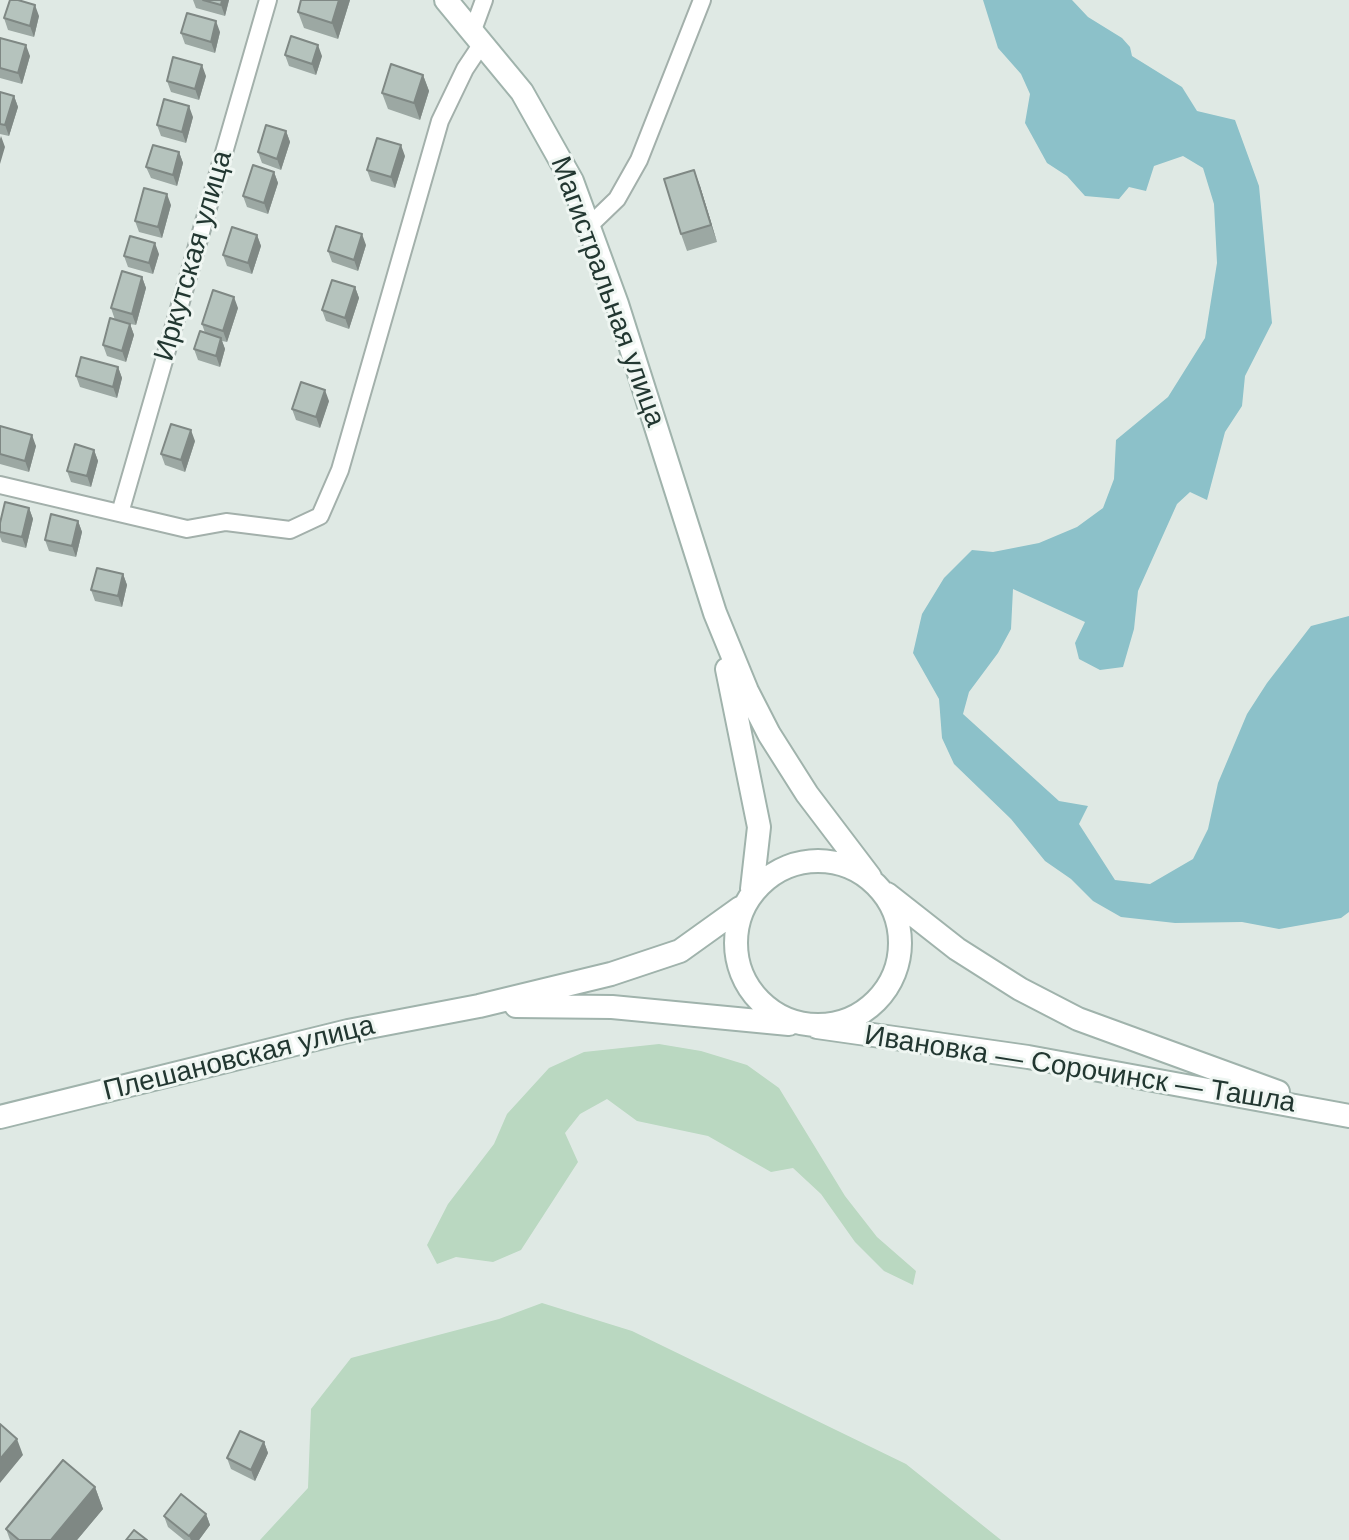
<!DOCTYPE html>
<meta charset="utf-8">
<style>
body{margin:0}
canvas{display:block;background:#dfe9e4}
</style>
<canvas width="1349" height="1540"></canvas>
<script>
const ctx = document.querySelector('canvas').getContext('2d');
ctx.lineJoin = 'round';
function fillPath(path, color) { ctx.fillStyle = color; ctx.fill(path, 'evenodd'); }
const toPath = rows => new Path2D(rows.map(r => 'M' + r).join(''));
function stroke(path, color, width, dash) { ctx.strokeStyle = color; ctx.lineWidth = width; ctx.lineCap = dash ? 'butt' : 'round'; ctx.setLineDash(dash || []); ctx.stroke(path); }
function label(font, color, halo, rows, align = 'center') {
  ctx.font = font + ' Helvetica,sans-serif'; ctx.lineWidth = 6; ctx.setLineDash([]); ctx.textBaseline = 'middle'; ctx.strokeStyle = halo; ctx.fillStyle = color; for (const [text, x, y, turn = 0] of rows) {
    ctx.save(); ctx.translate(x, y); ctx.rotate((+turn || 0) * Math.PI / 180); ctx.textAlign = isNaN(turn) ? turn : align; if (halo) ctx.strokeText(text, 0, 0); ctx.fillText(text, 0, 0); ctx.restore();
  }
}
fillPath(toPath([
 [659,1044,701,1051,747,1065,779,1088,845,1196,877,1237,916,1271,913,1285,884,1271,855,1242,821,1194,793,1168,771,1172,708,1136,637,1121,607,1099,580,1114,565,1133,578,1162,521,1250,493,1262,456,1257,437,1264,427,1245,448,1204,494,1144,507,1114,549,1068,584,1052],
 [542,1303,632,1331,906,1464,1001,1540,260,1540,308,1488,311,1409,351,1358,499,1319]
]), '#bad8c1');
fillPath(toPath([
 [983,0,1072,0,1088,17,1122,38,1130,47,1132,56,1182,87,1197,111,1235,120,1259,186,1272,323,1245,376,1242,406,1225,432,1207,500,1190,492,1177,504,1138,591,1134,629,1123,667,1100,670,1079,659,1075,643,1085,622,1013,589,1011,629,998,653,969,692,963,714,1059,801,1088,806,1079,824,1115,880,1150,884,1193,859,1208,829,1218,783,1247,714,1267,683,1311,626,1349,616,1349,912,1341,918,1279,929,1242,922,1175,923,1121,917,1093,901,1071,879,1045,861,1011,819,954,764,942,738,939,699,913,653,922,614,944,578,972,550,993,552,1039,543,1077,527,1103,508,1114,479,1116,440,1168,397,1205,338,1217,263,1214,204,1203,168,1183,156,1154,166,1146,191,1129,187,1119,199,1085,196,1067,176,1047,163,1025,123,1030,94,1021,74,998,48]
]), '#8cc1c9');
const minor = toPath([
 [473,30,484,0],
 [589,226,617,199,639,160,702,0],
 [0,485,187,529,226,522,290,530,320,516,340,470,440,121,465,69,483,42],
 [120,513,268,0]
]);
const secondary = toPath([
 [446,0,522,92,572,181,617,304,715,613,747,691,769,734,807,794,870,877],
 [727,669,759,827,752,889],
 '736 943a82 82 0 1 1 164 0a82 82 0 1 1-164 0Z',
 [887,894,957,949,1020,989,1078,1019,1278,1092],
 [516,1006,612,1007,789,1024],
 [817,1027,1028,1057,1349,1116],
 [0,1117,348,1031,479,1006,611,974,680,951,740,908]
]);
stroke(minor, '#a3b0ab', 20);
stroke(secondary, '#a0b3ac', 26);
stroke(minor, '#fff', 16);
stroke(secondary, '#fff', 22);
fillPath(toPath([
 [193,0,229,0,225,16,196,8],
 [350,0,338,39,304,28,298,12],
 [39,16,34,37,8,30,4,18],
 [220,32,215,53,185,44,181,33],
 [0,38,30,56,22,84,0,78],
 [285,55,322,56,316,75,289,66],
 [423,75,429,91,420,120,388,109,382,93],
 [206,76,199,100,171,92,167,81],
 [0,92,14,96,18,107,9,136,0,134],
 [193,117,186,143,161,136,157,125],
 [286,131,290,142,281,170,262,163,258,152],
 [179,152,183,163,177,186,151,178,146,167],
 [405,156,395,188,371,181,367,170],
 [274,172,278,183,268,214,247,207,243,196],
 [700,186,717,242,687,251,681,234],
 [171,205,162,238,139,232,135,221],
 [257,235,261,246,252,274,227,266,223,255],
 [366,245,358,271,332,262,328,251],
 [159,254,153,274,128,267,124,256],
 [142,277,146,288,136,325,130,324,134,335,126,362,107,356,103,345,115,320,111,308],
 [355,287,359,298,349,329,326,321,322,310],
 [238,308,227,342,222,341,225,349,220,367,198,360,194,349,205,333,202,324],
 [118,367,122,378,117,398,80,387,76,376],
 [329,401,320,428,296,420,292,409],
 [0,426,36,446,29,472,0,464],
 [195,441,185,472,165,465,161,454],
 [94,450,98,461,91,487,71,482,67,471],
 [29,508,33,519,26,548,2,542,0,537,0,523],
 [78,521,82,532,76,557,49,551,45,540],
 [123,574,127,585,122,607,95,601,91,590],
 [264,1442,268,1453,255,1481,231,1469,227,1458],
 [95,1487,103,1509,77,1540,10,1540,6,1529],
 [206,1514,210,1525,199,1540,184,1540,168,1527,164,1516]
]), '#9ca8a3');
fillPath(toPath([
 [222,0,229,0,225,16,221,5],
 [339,0,350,0,338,39,332,23],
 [35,5,39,16,34,37,30,26],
 [216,21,220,32,215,53,211,42],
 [26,45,30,56,22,84,18,73],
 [318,45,322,56,316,75,312,64],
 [202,65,206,76,199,100,195,89],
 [423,75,429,91,420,120,414,103],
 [14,96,18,107,9,136,5,125],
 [189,106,193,117,186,143,182,132],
 [286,131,290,142,281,170,277,159],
 [1,136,5,147,0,164,0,139],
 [401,145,405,156,395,188,391,177],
 [179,152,183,163,177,186,173,175],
 [694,170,700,186,717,242,711,225],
 [274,172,278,183,268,214,264,203],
 [167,194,171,205,162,238,158,227],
 [362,234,366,245,358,271,354,260],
 [257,235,261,246,252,274,248,263],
 [155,243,159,254,153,274,149,263],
 [142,277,146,288,136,325,132,314],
 [355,287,359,298,349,329,345,318],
 [234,297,238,308,227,342,223,331],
 [130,324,134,335,126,362,122,351],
 [221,338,225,349,220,367,216,356],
 [118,367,122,378,117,398,113,387],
 [325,390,329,401,320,428,316,417],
 [191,430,195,441,185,472,181,460],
 [32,435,36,446,29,472,25,461],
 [94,450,98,461,91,487,87,476],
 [29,508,33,519,26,548,22,537],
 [78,521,82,532,76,557,72,546],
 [123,574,127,585,122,607,118,596],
 [17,1439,23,1455,0,1483,0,1459],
 [264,1442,268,1453,255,1481,251,1470],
 [95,1487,103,1509,77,1540,51,1540],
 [206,1514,210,1525,199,1540,191,1540,189,1536]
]), '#7f8884');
const building = toPath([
 [10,0,18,0,35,5,30,26,4,18,10,0],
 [203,0,222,0,221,5,203,0],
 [301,0,339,0,332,23,298,12,301,0],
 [187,13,216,21,211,42,181,33,187,13],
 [291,36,318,45,312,64,285,55,291,36],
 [0,38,26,45,18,73,0,68,0,38],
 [173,57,202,65,195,89,167,81,173,57],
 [391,64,423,75,414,103,382,93,391,64],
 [0,92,14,96,5,125,0,124,0,92],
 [164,99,189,106,182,132,157,125,164,99],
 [266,125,286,131,277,159,258,152,266,125],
 [377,138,401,145,391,177,367,170,377,138],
 [153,145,179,152,173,175,146,167,153,145],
 [253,165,274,172,264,203,243,196,253,165],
 [694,170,711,225,681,234,664,179,694,170],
 [144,188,167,194,158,227,135,221,144,188],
 [336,226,362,234,354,260,328,251,336,226],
 [232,227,257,235,248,263,223,255,232,227],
 [130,236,155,243,149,263,124,256,130,236],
 [122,271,142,277,132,314,111,308,122,271],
 [332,280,355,287,345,318,322,310,332,280],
 [213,290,234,297,223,331,202,324,213,290],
 [110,318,130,324,122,351,103,345,110,318],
 [200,331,221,338,216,356,194,349,200,331],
 [81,357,118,367,113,387,76,376,81,357],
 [301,382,325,390,316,417,292,409,301,382],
 [171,424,191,430,181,460,161,454,171,424],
 [0,426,32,435,25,461,0,454,0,426],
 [75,444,94,450,87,476,67,471,75,444],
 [5,502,29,508,22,537,0,532,0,523,5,502],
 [51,514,78,521,72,546,45,540,51,514],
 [97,568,123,574,118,596,91,590,97,568],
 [0,1424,17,1439,0,1459,0,1424],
 [240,1431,264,1442,251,1470,227,1458,240,1431],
 [63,1460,95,1487,51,1540,19,1540,6,1529,63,1460],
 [181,1494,206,1514,189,1536,164,1516,181,1494],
 [134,1530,147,1540,126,1540,134,1530]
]);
fillPath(building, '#b5c3bd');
stroke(building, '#7f8884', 2);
label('28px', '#223731', '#eff6f2', [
 ["Иркутская улица",194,256,-74],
 ["Магистральная улица",607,292,70],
 ["Плешановская улица",239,1059,-14],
 ["Ивановка — Сорочинск — Ташла",1080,1070,9]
]);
</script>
